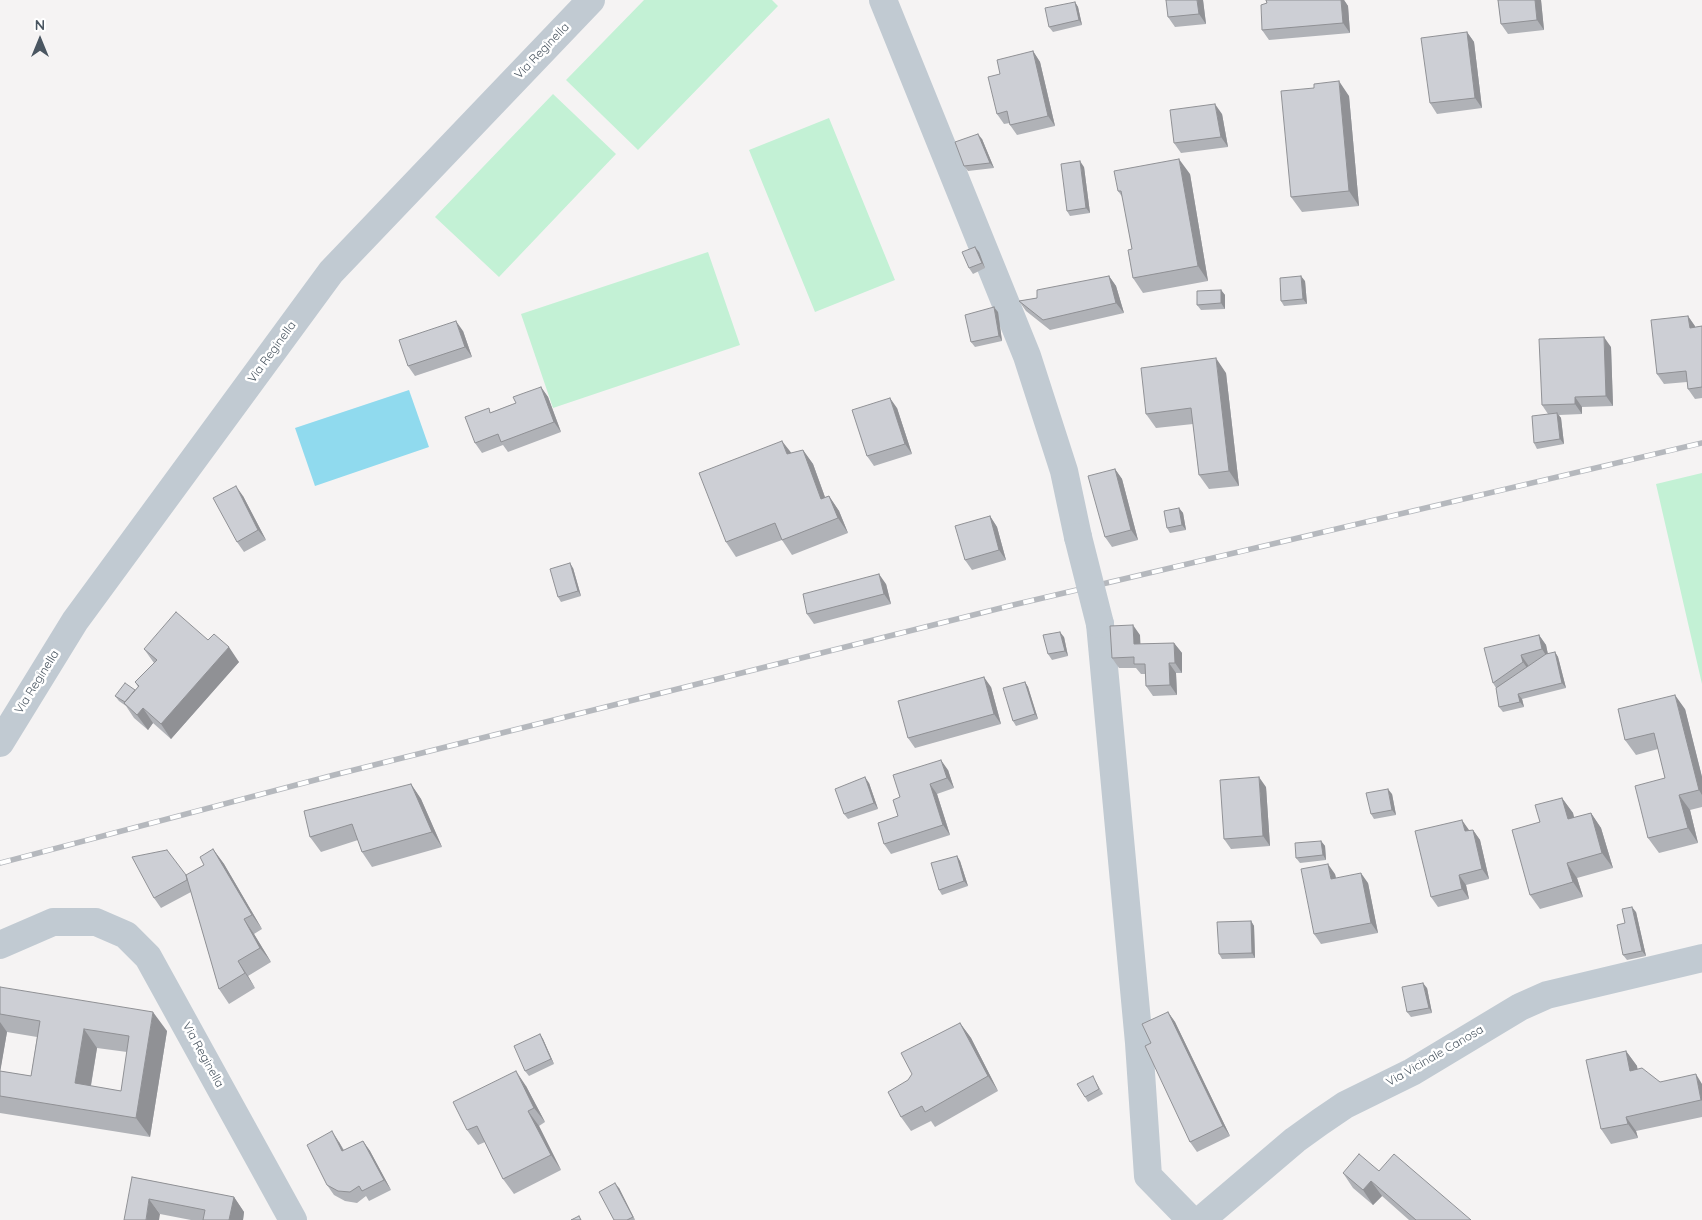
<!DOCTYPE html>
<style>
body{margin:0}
#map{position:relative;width:1702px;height:1220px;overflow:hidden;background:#f5f3f3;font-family:Quicksand,sans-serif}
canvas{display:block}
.north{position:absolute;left:15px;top:15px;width:50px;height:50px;-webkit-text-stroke:4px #fff;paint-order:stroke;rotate:0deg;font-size:14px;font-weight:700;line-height:20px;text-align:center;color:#4a5661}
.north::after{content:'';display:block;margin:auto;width:18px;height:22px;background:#4a5661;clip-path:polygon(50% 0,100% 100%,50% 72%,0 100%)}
</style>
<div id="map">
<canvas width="1702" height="1220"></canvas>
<div class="north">N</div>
</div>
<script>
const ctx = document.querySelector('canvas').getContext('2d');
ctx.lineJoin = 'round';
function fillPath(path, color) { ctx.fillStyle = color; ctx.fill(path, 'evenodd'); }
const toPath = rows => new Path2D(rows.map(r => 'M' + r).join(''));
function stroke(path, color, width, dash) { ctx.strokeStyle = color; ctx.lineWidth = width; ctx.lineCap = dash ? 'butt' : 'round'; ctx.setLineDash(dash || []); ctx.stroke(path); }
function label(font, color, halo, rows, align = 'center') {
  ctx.font = font + ' Quicksand,sans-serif'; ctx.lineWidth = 5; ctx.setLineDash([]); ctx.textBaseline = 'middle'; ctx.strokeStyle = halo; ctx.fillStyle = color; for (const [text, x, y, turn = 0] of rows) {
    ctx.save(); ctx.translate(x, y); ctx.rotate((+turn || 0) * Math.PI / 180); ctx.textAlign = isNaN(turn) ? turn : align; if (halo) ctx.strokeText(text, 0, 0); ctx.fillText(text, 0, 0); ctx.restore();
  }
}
fillPath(toPath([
 [644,0,772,0,778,6,638,150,566,80],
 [553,94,616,154,499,277,435,217],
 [829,118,895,280,815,312,749,150],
 [708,252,740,345,553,408,521,314],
 [1702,473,1702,684,1656,484]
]), '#c3f1d5');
fillPath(toPath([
 [409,390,429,447,315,486,295,428]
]), '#90daee');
stroke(toPath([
 [883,0,1027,356,1064,471,1078,537],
 [1100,624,1139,1043,1148,1176,1191,1220],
 [0,743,75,621,331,272,591,0],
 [0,945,53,922,96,922,126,935,148,957,293,1220],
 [1201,1220,1295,1140,1320,1122,1345,1105,1412,1072,1520,1007,1547,995,1702,958]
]), '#c1cad2', 28);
const rail = toPath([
 [0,863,334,775,1013,605,1702,443]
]);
stroke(rail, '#b5b8bd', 5.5);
stroke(rail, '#fff', 4, [11]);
stroke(toPath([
 [1078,537,1100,624]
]), '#c1cad2', 28);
fillPath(toPath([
 [1203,0,1206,24,1175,27,1168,17],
 [1266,0,1344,0,1348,6,1350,33,1269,40,1262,30,1267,3],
 [1498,0,1541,0,1544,30,1508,34,1501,24],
 [1075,2,1078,7,1082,25,1053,32,1049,27],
 [1467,32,1474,42,1482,108,1437,114,1430,103],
 [1033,51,1040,62,1055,126,1017,135,1010,125,1010,123,1004,124,997,114,1000,74],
 [1314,88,1349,96,1359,206,1302,212,1291,197],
 [1222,114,1228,147,1181,153,1174,143],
 [982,139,994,168,968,171,964,166],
 [1084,167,1090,213,1070,216,1067,211],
 [1190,174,1208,281,1143,293,1133,278,1132,249,1123,198,1118,191],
 [979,252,985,268,973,274,969,268],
 [1109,276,1116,286,1124,313,1050,330,1026,311,1019,301,1037,298],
 [1305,281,1307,304,1284,306,1281,301],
 [1221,290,1225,295,1225,309,1201,310,1197,305],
 [998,312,1002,341,975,347,971,342],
 [1688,316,1695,327,1702,326,1702,398,1695,399,1688,389,1687,382,1664,384,1657,374],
 [463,331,472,357,415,376,408,366],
 [1611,347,1613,406,1582,407,1582,414,1559,415,1561,418,1564,444,1537,449,1534,443,1548,414,1542,405],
 [1226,373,1239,486,1209,489,1199,475,1193,424,1156,428,1146,414],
 [541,387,548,397,561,432,508,452,503,445,482,453,475,443,492,412,516,403],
 [897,408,912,454,874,466,867,456],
 [803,450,813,464,825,497,829,496,839,511,848,533,792,555,782,540,736,557,726,542,791,453],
 [1115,469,1122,479,1138,540,1112,547,1105,537],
 [243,496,266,540,244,552,237,542],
 [1179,508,1183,513,1186,530,1170,533,1167,528],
 [990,516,997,527,1006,560,972,570,965,560],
 [573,568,581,596,561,602,558,597],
 [886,584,891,604,814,624,807,614],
 [1140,635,1140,644,1174,643,1182,653,1182,673,1176,673,1177,695,1153,696,1146,686,1145,674,1141,674,1136,668,1119,668,1112,658],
 [1539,635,1546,645,1548,654,1555,652,1558,657,1566,688,1522,699,1524,707,1503,712,1499,707,1496,688,1493,683],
 [1064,637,1068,656,1052,660,1048,654],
 [208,640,239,662,171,739,153,723,148,730,134,718,126,706,119,701,115,696,135,690,138,687,135,682,154,663,144,649],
 [1025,682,1028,687,1038,719,1016,726,1013,721],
 [991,687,1001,724,915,748,908,738],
 [1685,709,1702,777,1702,807,1690,810,1698,843,1659,853,1648,838,1665,778,1658,749,1636,755,1625,740],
 [948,770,954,788,937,794,950,835,891,854,884,844,898,816,900,797],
 [869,783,878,809,848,819,844,814],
 [411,784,421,799,442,847,372,867,362,852,358,840,321,852,310,837],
 [1266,787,1270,846,1231,849,1224,839],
 [1392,794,1396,815,1374,819,1371,814],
 [1562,798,1573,813,1574,818,1591,813,1601,828,1613,868,1577,878,1583,897,1540,909,1530,895,1540,822],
 [1469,830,1473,830,1480,840,1489,879,1466,885,1469,899,1438,907,1431,897],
 [1321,841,1325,846,1326,860,1300,863,1296,858],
 [213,849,224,864,262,929,254,934,271,962,248,976,255,988,229,1004,219,989,191,892,161,908,154,898,204,865],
 [957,856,960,861,968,886,942,895,939,890],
 [1335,874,1336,878,1368,883,1378,933,1321,944,1314,934],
 [1636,912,1646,956,1627,960,1623,955,1625,923],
 [1251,921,1254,926,1255,958,1222,959,1219,954],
 [0,987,167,1031,150,1137,0,1113],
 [7,1032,37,1037,31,1076,0,1071],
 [97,1048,127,1052,121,1091,91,1086],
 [1427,988,1432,1013,1411,1017,1407,1012],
 [1168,1012,1175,1022,1230,1136,1197,1152,1190,1142,1151,1043],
 [960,1023,971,1038,998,1091,935,1127,931,1121,911,1131,901,1117,908,1080],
 [540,1034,543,1039,554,1064,529,1076,525,1071],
 [1626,1051,1637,1066,1637,1069,1660,1082,1702,1084,1702,1117,1636,1131,1638,1138,1611,1144,1601,1129],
 [1096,1082,1103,1094,1088,1102,1085,1097],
 [526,1086,545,1122,539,1126,561,1170,514,1194,503,1179,485,1142,478,1145,467,1130],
 [363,1141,370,1151,391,1190,369,1201,366,1196,357,1203,345,1201,334,1195,327,1185,339,1142,344,1150],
 [1379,1171,1471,1220,1409,1220,1382,1196,1373,1205,1353,1188,1343,1173],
 [132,1177,234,1197,244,1212,243,1220,191,1220,160,1214],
 [619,1188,635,1220,614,1220]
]), '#b0b2b7');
fillPath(toPath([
 [1197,0,1203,0,1206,24,1199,14],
 [1341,0,1344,0,1348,6,1350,33,1343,23],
 [1535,0,1541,0,1544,30,1537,20],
 [1075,2,1078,7,1082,25,1079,20],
 [1467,32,1474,42,1482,108,1475,98],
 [1033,51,1040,62,1055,126,1048,116],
 [1339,81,1349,96,1359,206,1349,191],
 [1215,104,1222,114,1228,147,1221,137],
 [978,134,982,139,994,168,990,163],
 [1179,159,1190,174,1208,281,1198,266],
 [1080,161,1084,167,1090,213,1086,208],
 [975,247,979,252,985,268,982,263],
 [1109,276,1116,286,1124,313,1116,303],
 [1301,276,1305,281,1307,304,1303,299],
 [1221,290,1225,295,1225,309,1221,303],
 [994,307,998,312,1002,341,999,336],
 [1688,316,1695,326,1697,338,1690,328],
 [456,321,463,331,472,357,465,347],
 [1604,337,1611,347,1613,406,1606,396],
 [1216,358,1226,373,1239,486,1229,471],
 [541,387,548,397,561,432,554,422],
 [1575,397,1582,407,1582,414,1575,404],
 [890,398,897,408,912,454,905,444],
 [1557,413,1561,418,1564,444,1560,439],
 [782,441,793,455,787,454],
 [803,450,813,464,831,514,821,499],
 [1115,469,1122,479,1138,540,1131,530],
 [236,486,243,496,266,540,258,530],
 [829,496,839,511,848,533,838,518],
 [1179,508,1183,513,1186,530,1182,525],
 [990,516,997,527,1006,560,999,550],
 [570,563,573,568,581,596,578,591],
 [879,574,886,584,891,604,884,594],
 [1133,625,1140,635,1141,654,1134,644],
 [1060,632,1064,637,1068,656,1065,651],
 [1539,635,1546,645,1549,660,1542,649],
 [1174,643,1182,653,1182,673,1175,663],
 [229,647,239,662,171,739,161,724],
 [1555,652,1558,657,1566,688,1562,683],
 [1521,655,1528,665,1530,672,1523,662],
 [1169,663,1176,673,1177,695,1170,685],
 [984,677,991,687,1001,724,994,714],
 [1025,682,1028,687,1038,719,1035,714],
 [1518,694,1522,699,1524,707,1520,702],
 [1675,695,1685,709,1702,777,1702,795,1699,790],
 [143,708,153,723,148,730,137,715],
 [941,760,948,770,954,788,947,778],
 [865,777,869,783,878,809,874,803],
 [1259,777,1266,787,1270,846,1263,836],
 [411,784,421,799,442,847,432,832],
 [930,784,937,794,950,835,943,825],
 [1388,789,1392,794,1396,815,1392,810],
 [1679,795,1690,810,1698,843,1688,828],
 [1562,798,1573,813,1578,834,1568,819],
 [1591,813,1601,828,1613,868,1602,853],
 [1462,820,1469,830,1472,841,1465,831],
 [1473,830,1480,840,1489,879,1482,869],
 [1321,841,1325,846,1326,860,1323,855],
 [213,849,224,864,262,929,252,915],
 [957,856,960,861,968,886,964,881],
 [1567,863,1577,878,1583,897,1573,882],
 [1328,864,1335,874,1338,889,1331,879],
 [1361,873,1368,883,1378,933,1371,923],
 [1459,875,1466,885,1469,899,1462,889],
 [1632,907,1636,912,1646,956,1642,951],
 [244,919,254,934,271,962,260,948],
 [1251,921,1254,926,1255,958,1252,953],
 [238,961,248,976,255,988,245,973],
 [1423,983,1427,988,1432,1013,1429,1008],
 [153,1012,167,1031,150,1137,136,1118],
 [1168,1012,1175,1022,1230,1136,1223,1126],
 [0,1022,7,1032,0,1073],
 [960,1023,971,1038,998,1091,988,1076],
 [84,1029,97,1048,88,1102,75,1083],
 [540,1034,543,1039,554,1064,551,1059],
 [1626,1051,1637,1066,1641,1085,1630,1071],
 [516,1071,526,1086,545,1122,534,1108],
 [1696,1074,1702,1084,1702,1101,1701,1100],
 [528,1111,539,1126,561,1170,551,1155],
 [1626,1117,1636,1131,1638,1138,1628,1124],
 [332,1131,339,1142,349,1161,342,1151],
 [363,1141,370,1151,391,1190,384,1180],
 [1371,1181,1382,1196,1373,1205,1363,1190],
 [615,1183,619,1188,635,1220,633,1217],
 [234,1197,244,1212,243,1220,229,1220],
 [149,1199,160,1214,159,1220,146,1220]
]), '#909195');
const building = toPath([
 [1166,0,1197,0,1199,14,1168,17,1166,0],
 [1266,0,1341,0,1343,23,1262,30,1261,5,1267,3,1266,0],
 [1498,0,1535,0,1537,20,1501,24,1498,0],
 [1075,2,1079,20,1049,27,1045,8,1075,2],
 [1467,32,1475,98,1430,103,1421,38,1467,32],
 [1033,51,1048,116,1010,125,1007,111,997,114,988,77,1000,74,997,60,1033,51],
 [1339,81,1349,191,1291,197,1281,91,1314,88,1314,84,1339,81],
 [1215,104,1221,137,1174,143,1170,110,1215,104],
 [978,134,990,163,964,166,955,142,978,134],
 [1179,159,1198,266,1133,278,1128,250,1132,249,1121,191,1118,191,1114,171,1179,159],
 [1080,161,1086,208,1067,211,1061,164,1080,161],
 [975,247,982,263,969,268,962,252,975,247],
 [1109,276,1116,303,1043,320,1019,301,1037,298,1037,290,1109,276],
 [1301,276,1303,299,1281,301,1280,278,1301,276],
 [1221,290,1221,303,1197,305,1197,291,1221,290],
 [994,307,999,336,971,342,965,315,994,307],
 [1688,316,1690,328,1702,326,1702,387,1688,389,1686,371,1657,374,1651,320,1688,316],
 [456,321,465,347,408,366,399,340,456,321],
 [1604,337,1606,396,1575,397,1575,404,1542,405,1539,339,1604,337],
 [1216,358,1229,471,1199,475,1191,408,1146,414,1141,368,1216,358],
 [541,387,554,422,501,442,498,434,475,443,465,417,489,408,490,413,516,403,513,397,541,387],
 [890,398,905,444,867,456,852,410,890,398],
 [1557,413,1560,439,1534,443,1532,416,1557,413],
 [782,441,787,454,803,450,821,499,829,496,838,518,782,540,775,523,726,542,699,473,782,441],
 [1115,469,1131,530,1105,537,1088,476,1115,469],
 [236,486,258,530,237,542,213,498,236,486],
 [1179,508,1182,525,1167,528,1164,511,1179,508],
 [990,516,999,550,965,560,955,526,990,516],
 [570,563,578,591,558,597,550,569,570,563],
 [879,574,884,594,807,614,803,594,879,574],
 [176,612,208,640,214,634,229,647,161,724,143,708,137,715,124,703,139,686,135,682,157,660,144,649,176,612],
 [1133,625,1134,644,1174,643,1175,663,1169,663,1170,685,1146,686,1145,664,1134,664,1134,657,1112,658,1110,626,1133,625],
 [1060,632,1065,651,1048,654,1043,635,1060,632],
 [1539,635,1542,649,1521,655,1523,662,1493,683,1484,648,1539,635],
 [1555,652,1562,683,1518,694,1520,702,1499,707,1496,688,1546,654,1555,652],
 [984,677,994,714,908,738,898,701,984,677],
 [1025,682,1035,714,1013,721,1003,688,1025,682],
 [125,683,135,690,125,702,115,696,125,683],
 [1675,695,1699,790,1679,795,1688,828,1648,838,1635,786,1665,778,1654,733,1625,740,1618,709,1675,695],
 [941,760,947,778,930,784,943,825,884,844,878,823,898,816,893,800,900,797,893,775,941,760],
 [865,777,874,803,844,814,835,789,865,777],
 [1259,777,1263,836,1224,839,1220,780,1259,777],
 [411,784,432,832,362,852,352,824,310,837,304,811,411,784],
 [1388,789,1392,810,1371,814,1366,793,1388,789],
 [1562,798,1568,819,1591,813,1602,853,1567,863,1573,882,1530,895,1512,830,1540,822,1535,805,1562,798],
 [1462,820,1465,831,1473,830,1482,869,1459,875,1462,889,1431,897,1415,831,1462,820],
 [1321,841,1323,855,1296,858,1295,843,1321,841],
 [213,849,252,915,244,919,260,948,238,961,245,973,219,989,186,875,204,865,200,857,213,849],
 [167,850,186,875,187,880,154,898,132,857,167,850],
 [957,856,964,881,939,890,931,863,957,856],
 [1328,864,1331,879,1361,873,1371,923,1314,934,1301,869,1328,864],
 [1632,907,1642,951,1623,955,1617,925,1625,923,1622,909,1632,907],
 [1251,921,1252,953,1219,954,1217,922,1251,921],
 [1423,983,1429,1008,1407,1012,1402,987,1423,983],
 [0,987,153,1012,136,1118,0,1096,0,1071,31,1076,40,1021,0,1014,0,987],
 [84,1029,129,1036,121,1091,75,1083,84,1029],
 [1168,1012,1223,1126,1190,1142,1145,1046,1151,1043,1142,1024,1168,1012],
 [960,1023,988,1076,925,1112,922,1106,901,1117,888,1092,908,1080,912,1074,901,1053,960,1023],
 [540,1034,551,1059,525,1071,514,1046,540,1034],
 [1626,1051,1630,1071,1642,1068,1660,1082,1696,1074,1701,1100,1626,1117,1628,1124,1601,1129,1586,1060,1626,1051],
 [516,1071,534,1108,528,1111,551,1155,503,1179,477,1126,467,1130,453,1102,516,1071],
 [1093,1076,1099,1089,1085,1097,1077,1084,1093,1076],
 [332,1131,342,1151,363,1141,384,1180,362,1191,359,1186,350,1192,338,1191,327,1185,307,1145,332,1131],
 [1359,1154,1379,1171,1394,1154,1471,1220,1416,1220,1371,1181,1363,1190,1343,1173,1359,1154],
 [132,1177,234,1197,229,1220,203,1220,205,1210,149,1199,146,1220,124,1220,132,1177],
 [615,1183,633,1217,627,1220,614,1220,599,1192,615,1183],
 [579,1216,581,1220,571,1220,579,1216]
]);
fillPath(building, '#cdcfd5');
stroke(building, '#909195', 1);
label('12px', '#4a5661', '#fff', [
 ["Via Reginella",542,51,-46],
 ["Via Reginella",272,352,-54],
 ["Via Reginella",37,682,-58],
 ["Via Reginella",203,1055,61],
 ["Via Vicinale Canosa",1435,1056,-30]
]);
</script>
